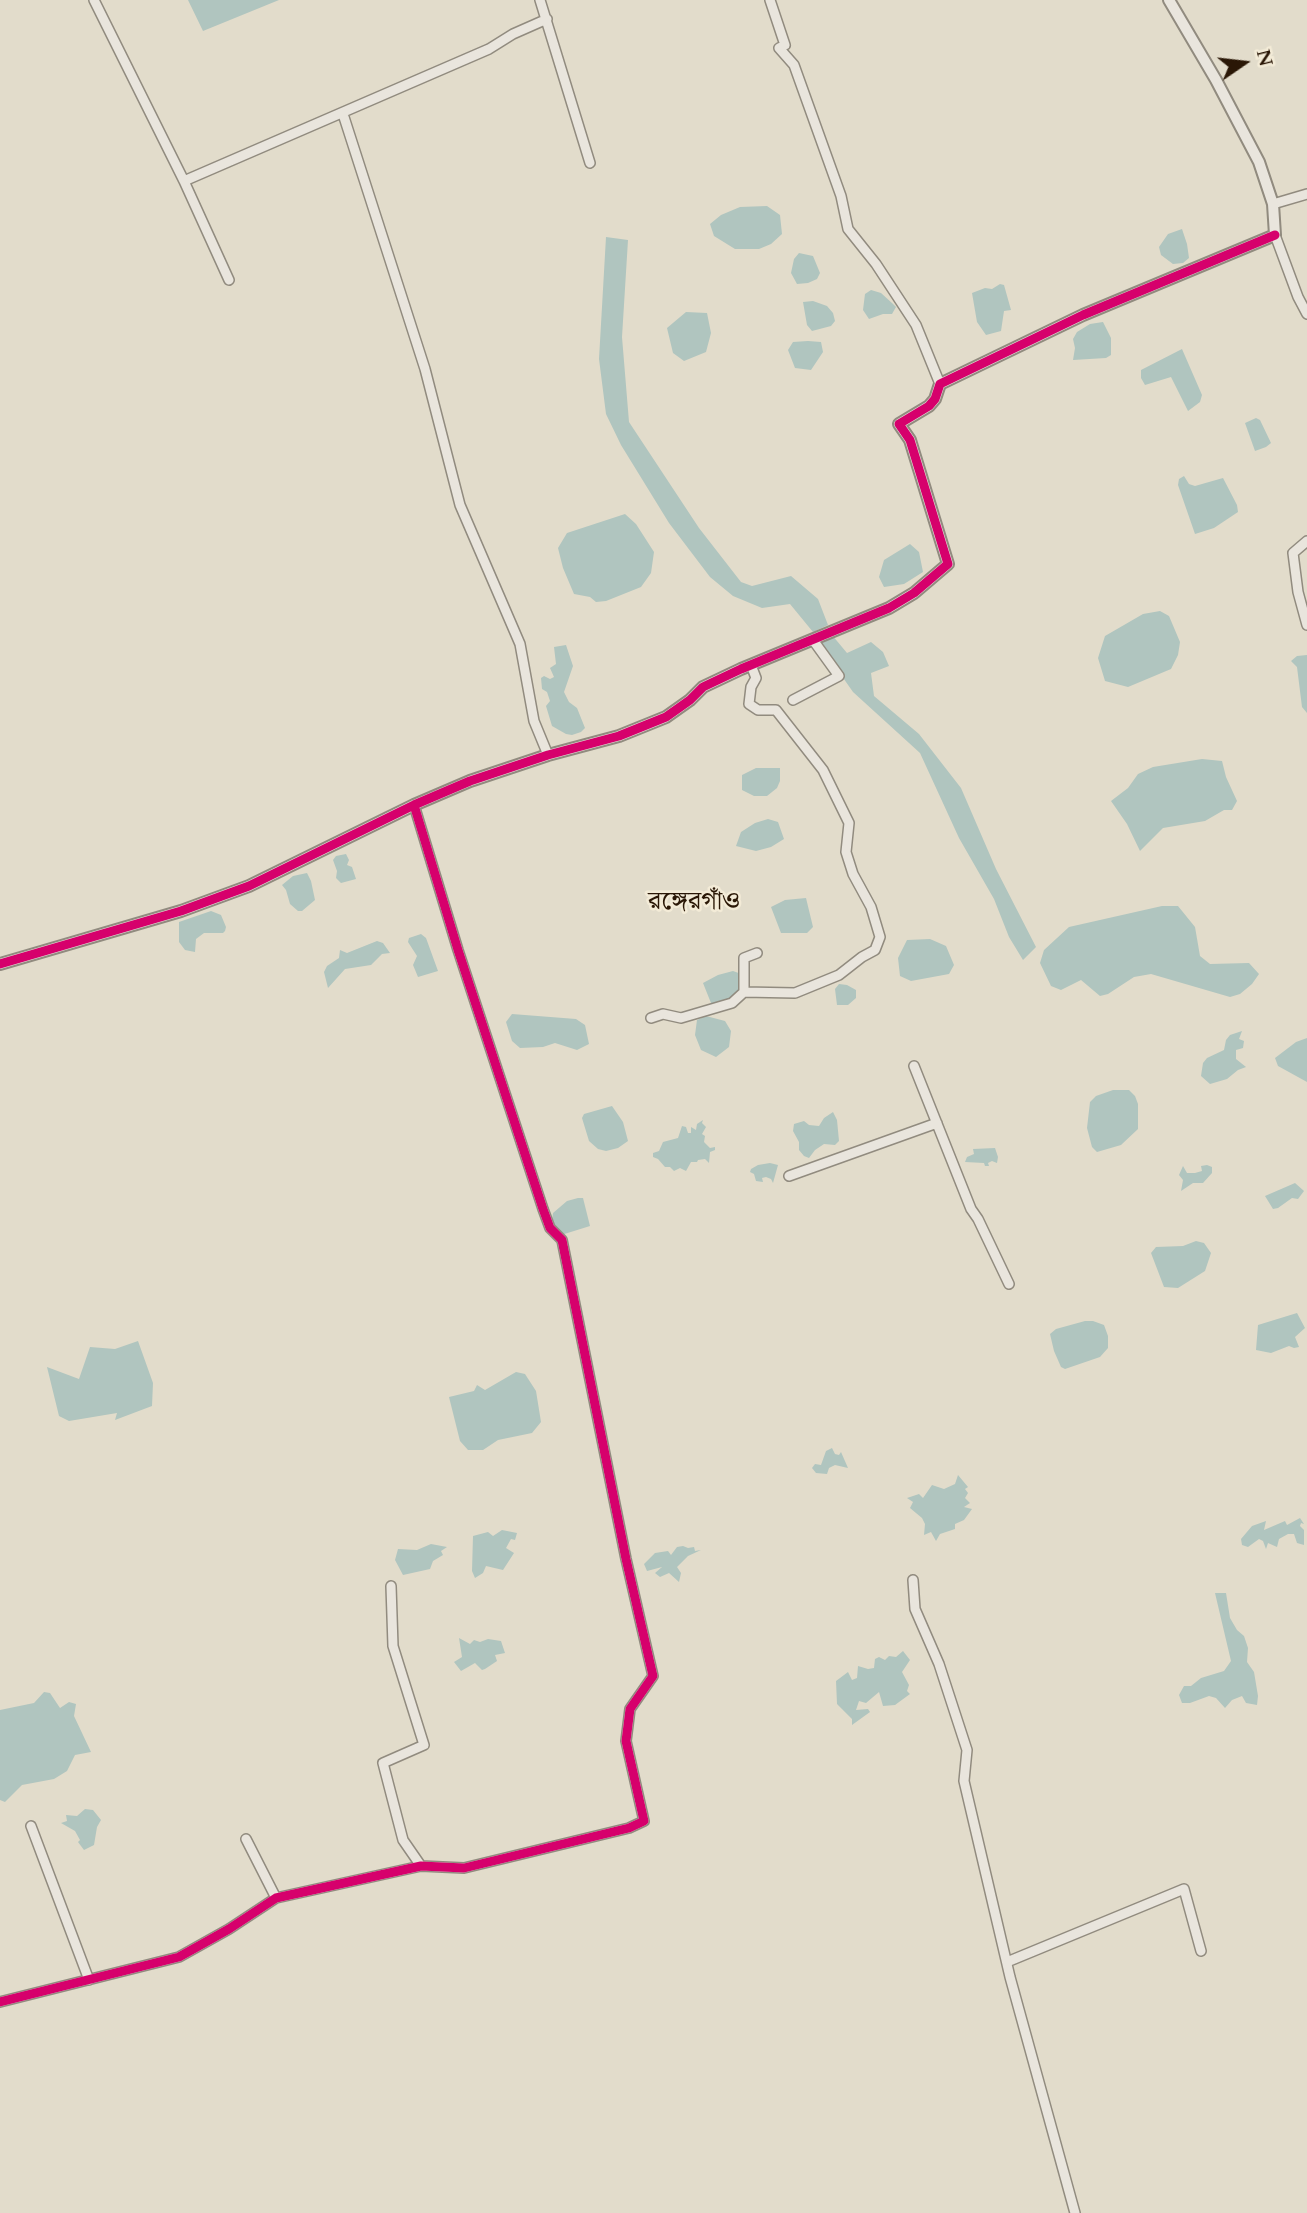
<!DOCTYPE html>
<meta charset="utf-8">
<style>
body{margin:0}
#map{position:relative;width:1307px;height:2213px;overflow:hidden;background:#e2dccb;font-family:Cardo,serif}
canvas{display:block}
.north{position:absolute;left:1209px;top:28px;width:70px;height:70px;-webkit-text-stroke:5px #f3ebd7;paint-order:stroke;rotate:76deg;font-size:19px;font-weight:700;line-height:28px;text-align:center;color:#2a1706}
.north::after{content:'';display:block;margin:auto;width:24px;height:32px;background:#2a1706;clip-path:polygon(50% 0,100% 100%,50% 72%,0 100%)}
</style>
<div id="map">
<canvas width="1307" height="2213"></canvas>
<div class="north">N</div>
</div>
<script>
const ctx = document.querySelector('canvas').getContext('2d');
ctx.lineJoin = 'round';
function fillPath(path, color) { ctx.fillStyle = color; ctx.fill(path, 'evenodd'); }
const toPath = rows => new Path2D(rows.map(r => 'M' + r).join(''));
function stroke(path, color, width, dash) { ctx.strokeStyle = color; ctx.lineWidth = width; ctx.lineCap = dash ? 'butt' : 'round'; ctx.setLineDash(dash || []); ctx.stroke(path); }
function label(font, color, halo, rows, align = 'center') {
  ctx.font = font + ' Cardo,"Noto Serif Bengali",serif'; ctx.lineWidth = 5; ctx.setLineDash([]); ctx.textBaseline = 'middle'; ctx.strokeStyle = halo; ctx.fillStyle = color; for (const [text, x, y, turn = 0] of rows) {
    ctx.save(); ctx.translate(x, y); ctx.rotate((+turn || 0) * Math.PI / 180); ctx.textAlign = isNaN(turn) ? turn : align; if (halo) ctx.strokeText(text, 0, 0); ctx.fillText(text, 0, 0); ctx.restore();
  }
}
fillPath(toPath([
 [188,0,279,0,203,31],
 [767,206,780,215,782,234,771,244,759,249,735,249,714,236,710,224,721,215,740,207],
 [1182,229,1187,244,1189,258,1183,263,1173,264,1161,255,1159,247,1168,234],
 [606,237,628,240,622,337,629,422,699,528,741,582,752,586,791,576,818,599,828,625,813,632,790,604,762,608,733,596,710,577,669,523,621,445,606,414,599,359],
 [799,253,813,256,820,273,817,279,808,283,797,284,791,273,794,259],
 [1000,284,1004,285,1011,310,1004,311,1001,331,986,335,977,322,972,293,985,288,992,289],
 [871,290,881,293,892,303,896,307,892,314,883,314,869,319,863,310,865,294],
 [813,301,827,306,833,313,835,321,831,326,812,331,807,325,803,302],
 [686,312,707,313,711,333,706,352,684,361,673,353,667,328],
 [1103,322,1111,338,1111,355,1106,358,1073,360,1075,348,1073,339,1077,332,1090,324],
 [808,341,821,342,823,352,811,370,795,368,788,350,793,342],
 [1182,349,1202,395,1200,402,1188,411,1171,377,1145,385,1141,378,1141,370],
 [1256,418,1260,420,1271,443,1266,447,1255,451,1245,423],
 [1184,476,1189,484,1195,486,1223,478,1237,505,1238,512,1214,528,1195,534,1178,485,1179,479],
 [625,514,636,524,654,552,651,573,641,587,606,601,596,602,590,597,574,594,563,568,558,548,567,533],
 [910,544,919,552,923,572,904,584,884,587,879,577,884,560],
 [1160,611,1169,616,1180,642,1178,655,1171,669,1128,687,1105,681,1098,658,1105,636,1143,614],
 [832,635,847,653,871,642,883,652,889,666,871,673,874,696,919,734,961,788,996,869,1036,947,1023,960,1009,937,994,899,959,838,920,753,853,692,818,642],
 [566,645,573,666,564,692,569,702,577,708,585,728,581,732,572,735,566,734,552,726,546,706,550,701,547,692,542,689,541,678,544,676,550,679,554,677,550,668,556,664,554,647],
 [1307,655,1307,713,1302,707,1297,667,1291,661,1297,656],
 [1202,759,1222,761,1226,777,1237,801,1232,810,1224,810,1205,821,1163,828,1140,851,1127,824,1111,801,1128,788,1138,774,1153,767],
 [756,768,780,768,780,781,777,788,767,796,754,796,742,790,742,775],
 [768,819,778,822,784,839,771,847,756,851,736,846,741,832,755,823],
 [346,854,349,860,347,865,352,867,356,879,341,883,336,878,337,871,333,860,336,856],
 [307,873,311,881,315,900,302,911,298,911,290,904,286,890,282,885,293,876],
 [806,898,813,927,807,933,781,933,771,907,785,900],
 [1162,906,1178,906,1195,927,1200,956,1210,964,1249,963,1259,974,1252,984,1240,994,1230,997,1151,974,1134,977,1108,994,1100,996,1081,980,1061,990,1051,986,1040,963,1044,950,1069,927],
 [211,911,221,915,226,927,225,931,223,933,204,933,196,939,195,952,185,950,179,942,179,922],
 [421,934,426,938,438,971,418,977,413,965,417,956,408,942,409,938],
 [930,939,946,946,954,965,949,974,911,981,900,976,898,958,907,940],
 [377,941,383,943,390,953,382,954,371,965,345,969,328,988,324,972,327,966,339,958,340,950,347,953],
 [733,971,744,975,744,992,724,1006,711,1003,703,983,718,975],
 [839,984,847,985,856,990,856,998,848,1005,837,1005,835,989],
 [512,1014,576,1019,585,1025,589,1044,577,1050,555,1043,543,1047,520,1048,512,1041,506,1022],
 [706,1016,725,1021,731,1031,729,1047,716,1057,701,1050,695,1035,697,1020],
 [1242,1031,1239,1039,1244,1041,1243,1048,1236,1050,1236,1059,1246,1067,1238,1070,1227,1079,1210,1084,1201,1076,1203,1063,1207,1058,1224,1050,1226,1040,1230,1035],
 [1307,1038,1307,1082,1278,1066,1275,1058,1296,1042],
 [1113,1090,1129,1090,1135,1096,1138,1104,1138,1129,1121,1145,1097,1152,1092,1147,1087,1128,1090,1102,1096,1096],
 [612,1106,623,1122,628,1141,618,1148,606,1151,598,1149,589,1141,582,1118,584,1114],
 [833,1112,837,1120,839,1141,835,1145,824,1144,815,1150,809,1158,804,1156,799,1150,799,1142,793,1131,794,1124,804,1121,809,1125,819,1126,824,1118],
 [703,1120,702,1123,706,1127,702,1134,705,1136,704,1142,710,1148,715,1147,715,1150,710,1152,709,1163,705,1159,698,1160,697,1162,691,1162,686,1171,680,1168,674,1171,670,1167,665,1167,658,1159,653,1157,653,1153,659,1151,663,1142,678,1138,682,1126,686,1127,688,1133,691,1133,691,1127,696,1130,697,1124],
 [995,1148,998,1157,997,1163,992,1161,988,1163,989,1166,985,1166,984,1163,965,1162,967,1157,974,1154,973,1149],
 [770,1163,778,1165,773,1183,771,1179,766,1177,762,1178,763,1182,756,1181,754,1174,750,1172,751,1169,758,1165],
 [1207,1165,1212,1167,1212,1173,1203,1183,1193,1183,1181,1191,1183,1180,1179,1175,1183,1166,1187,1173,1195,1173,1202,1171,1201,1166],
 [1295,1183,1304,1191,1298,1199,1292,1198,1278,1208,1273,1209,1265,1196],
 [578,1198,583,1198,590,1226,558,1236,552,1221,553,1213,567,1201],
 [1196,1241,1204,1243,1211,1253,1205,1271,1178,1288,1164,1287,1151,1253,1156,1247,1183,1246],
 [1297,1313,1305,1328,1295,1337,1299,1347,1294,1348,1289,1346,1271,1353,1256,1350,1258,1325],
 [1085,1321,1093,1321,1104,1325,1108,1336,1108,1348,1100,1357,1065,1369,1061,1367,1054,1351,1050,1334,1056,1329],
 [138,1341,153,1383,152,1406,115,1420,117,1413,69,1421,59,1416,47,1367,79,1379,90,1347,115,1349],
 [516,1372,525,1374,536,1391,541,1422,532,1433,498,1440,483,1450,468,1450,460,1441,449,1397,474,1391,477,1385,485,1390],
 [832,1448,835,1454,839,1455,841,1452,848,1468,835,1465,829,1468,827,1474,816,1473,812,1468,815,1464,821,1465,826,1451],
 [958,1475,968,1487,965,1489,968,1493,965,1498,970,1503,964,1507,972,1509,964,1520,955,1524,955,1529,940,1534,936,1541,931,1532,924,1535,925,1524,922,1518,910,1508,913,1502,907,1498,919,1494,923,1498,932,1485,944,1489,955,1484],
 [1300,1518,1304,1524,1301,1523,1300,1526,1304,1530,1304,1545,1297,1543,1294,1534,1288,1534,1279,1539,1277,1547,1268,1543,1266,1549,1263,1541,1259,1539,1248,1547,1242,1545,1241,1539,1252,1526,1266,1521,1264,1530,1285,1521,1287,1525],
 [502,1530,517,1533,515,1540,511,1539,506,1548,514,1553,503,1570,486,1566,483,1573,475,1578,472,1571,473,1536,488,1532,493,1536],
 [431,1544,447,1547,441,1551,443,1555,433,1561,430,1569,403,1575,395,1560,398,1549,417,1550],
 [683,1546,688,1548,694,1547,695,1551,701,1550,688,1556,677,1567,681,1573,679,1582,669,1573,660,1577,655,1573,662,1567,647,1571,644,1564,655,1553,668,1551,671,1555,677,1547],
 [1215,1593,1226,1593,1230,1618,1237,1630,1244,1636,1248,1648,1247,1662,1254,1672,1258,1696,1257,1705,1246,1703,1242,1696,1232,1700,1225,1708,1216,1698,1209,1696,1190,1703,1182,1703,1179,1695,1184,1686,1191,1686,1201,1678,1224,1671,1231,1661],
 [459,1638,470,1644,474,1640,480,1642,488,1639,501,1641,505,1653,495,1655,497,1661,485,1669,482,1670,475,1663,461,1671,454,1662,462,1657],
 [903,1651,910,1660,902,1672,909,1685,907,1691,910,1694,895,1705,883,1706,879,1692,866,1703,859,1701,856,1710,868,1709,870,1712,852,1725,852,1719,837,1704,836,1681,848,1672,852,1680,857,1678,858,1666,868,1669,874,1668,875,1659,879,1657,885,1660,889,1656,896,1657],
 [44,1692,50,1693,60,1708,69,1702,76,1704,74,1716,91,1752,75,1755,67,1771,54,1779,22,1785,5,1802,0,1800,0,1710,34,1703],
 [85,1809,93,1810,101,1820,97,1827,94,1845,84,1850,78,1842,80,1840,75,1831,61,1823,67,1821,66,1815,77,1816]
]), '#b0c5bf');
const minor = toPath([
 [94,0,184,181,229,280],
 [540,0,590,163],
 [770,0,785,45,779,48,794,65,841,196,848,229,876,264,916,325,940,384],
 [343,114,425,369,460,505,520,644,534,721,548,755],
 [184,181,489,49,513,34,547,19],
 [1273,204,1307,194],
 [1275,235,1298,297,1307,314],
 [1307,541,1293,553,1298,592,1307,625],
 [793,700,839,676,813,640],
 [744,992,795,993,839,975,862,957,875,950,880,937,871,907,853,874,846,852,849,823,823,770,776,710,758,710,749,704,751,687,756,678,751,665],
 [651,1018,663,1014,681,1018,732,1003,744,992,744,958,757,953],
 [914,1066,971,1209,978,1219,1009,1284],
 [789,1176,937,1123],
 [913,1580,915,1609,939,1664,967,1750,964,1781,1010,1977,1075,2213],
 [391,1586,393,1646,424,1745,383,1763,403,1840,421,1866],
 [31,1826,89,1980],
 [246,1839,276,1898],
 [1007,1962,1184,1889,1201,1951],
 [0,2002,179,1957,229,1929,276,1898,421,1866,464,1868,629,1828,644,1821,626,1741,630,1709,653,1676,626,1559,562,1240,550,1228,543,1209,458,950,414,805]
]);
const tertiary = toPath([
 [0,964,181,911,249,886,414,805,470,781,548,755,619,736,666,717,690,700,703,687,741,669,889,608,914,593,948,564,910,440,899,424,929,406,935,399,940,384,1083,315,1275,235,1273,204,1259,162,1216,80,1169,0]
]);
stroke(minor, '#918b7f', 12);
stroke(tertiary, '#918b7f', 14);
stroke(minor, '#e9e5dd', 9);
stroke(tertiary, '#e9e5dd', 10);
stroke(toPath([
 [0,964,181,911,249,886,414,805,470,781,548,755,619,736,666,717,690,700,703,687,741,669,889,608,914,593,948,564,910,440,899,424,929,406,935,399,940,384,1083,315,1275,235],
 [0,2002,179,1957,229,1929,276,1898,421,1866,464,1868,629,1828,644,1821,626,1741,630,1709,653,1676,626,1559,562,1240,550,1228,543,1209,458,950,414,805]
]), '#d6006c', 9);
label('26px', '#2a1706', '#f3ebd7', [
 ["রঙ্গেরগাঁও",694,903]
]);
</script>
